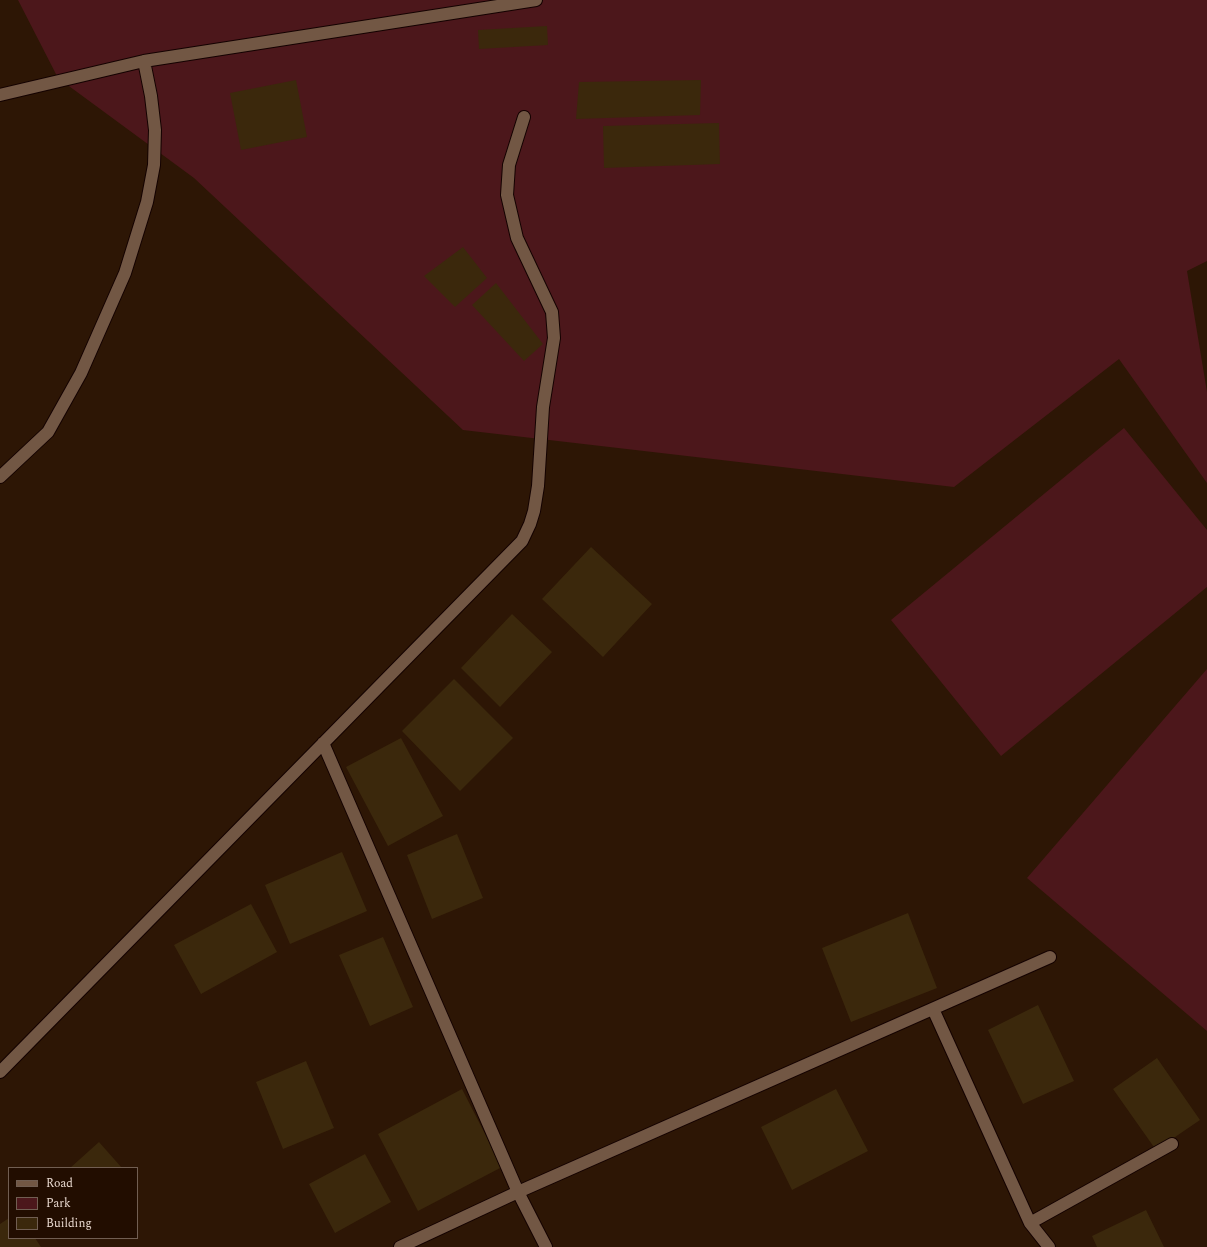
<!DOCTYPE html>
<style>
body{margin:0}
#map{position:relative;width:1207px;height:1247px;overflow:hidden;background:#2d1605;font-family:Spectral,serif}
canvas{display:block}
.legend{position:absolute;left:8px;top:1167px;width:130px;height:72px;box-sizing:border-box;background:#220d00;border:1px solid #715e52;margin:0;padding:5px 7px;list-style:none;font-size:12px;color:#e8d8ce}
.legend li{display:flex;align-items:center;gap:8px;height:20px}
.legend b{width:20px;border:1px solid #715e52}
</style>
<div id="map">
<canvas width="1207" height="1247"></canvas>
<ul class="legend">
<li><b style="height:5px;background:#725744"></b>Road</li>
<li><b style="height:11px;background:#4c171b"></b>Park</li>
<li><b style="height:11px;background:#3b280c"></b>Building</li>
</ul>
</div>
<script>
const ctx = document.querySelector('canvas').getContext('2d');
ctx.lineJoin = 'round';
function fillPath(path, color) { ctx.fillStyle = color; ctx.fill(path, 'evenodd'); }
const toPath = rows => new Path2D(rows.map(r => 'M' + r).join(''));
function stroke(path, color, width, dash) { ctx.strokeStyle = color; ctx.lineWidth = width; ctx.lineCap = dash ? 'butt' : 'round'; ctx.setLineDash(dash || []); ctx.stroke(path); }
fillPath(toPath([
 [18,0,1207,0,1207,261,1187,271,1207,392,1207,483,1119,359,954,487,463,430,194,178,58,78],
 [1124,428,1207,530,1207,587,1001,756,891,620],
 [1207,669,1207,1031,1027,878]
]), '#4c171b');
fillPath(toPath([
 [547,26,548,45,479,49,478,30],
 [296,80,307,137,241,150,230,93],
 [701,80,700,115,576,119,579,82],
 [719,123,720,164,604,168,603,126],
 [463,247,487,278,455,307,424,276],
 [496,283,543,344,524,361,472,305],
 [591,547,652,604,603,657,542,599],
 [512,614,552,652,500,707,461,668],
 [454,679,513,738,460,791,402,731],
 [401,738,443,816,388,846,346,767],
 [457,834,483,898,432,919,407,855],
 [342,852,367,911,290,944,265,885],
 [251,904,277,952,201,994,174,945],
 [908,913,937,988,851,1022,822,948],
 [383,937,413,1007,370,1026,339,955],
 [1038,1005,1074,1081,1023,1104,988,1030],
 [1157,1058,1200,1120,1156,1150,1113,1089],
 [306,1061,334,1128,283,1149,256,1082],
 [462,1089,502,1167,418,1211,378,1134],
 [836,1089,868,1151,792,1190,761,1127],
 [99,1142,122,1168,70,1168],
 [365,1154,391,1202,335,1233,309,1184],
 [1146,1210,1164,1247,1097,1247,1092,1236],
 [9,1218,9,1238,35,1238,41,1247,0,1247,0,1224]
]), '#3b280c');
const minor = toPath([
 [0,95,144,61,536,0],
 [0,477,48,432,81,373,125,273,147,202,154,165,155,130,151,96,144,61],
 [323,743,518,1192,546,1247],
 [933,1009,1030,1223,1049,1247],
 [0,1072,522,541,530,524,534,511,538,486,543,407,554,338,552,312,517,238,507,195,509,165,524,117],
 [1030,1223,1172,1144],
 [400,1247,518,1192,1050,957]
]);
stroke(minor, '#140200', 14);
stroke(minor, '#725744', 12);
</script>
